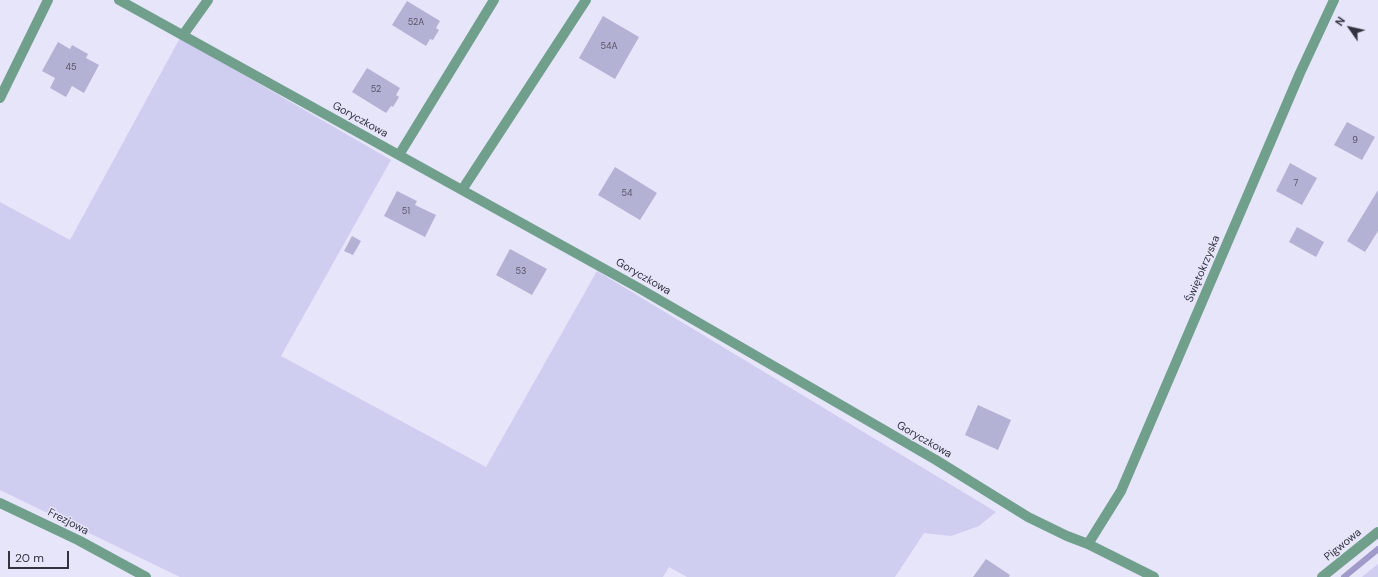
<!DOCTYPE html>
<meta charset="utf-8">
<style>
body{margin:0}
#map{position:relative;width:1378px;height:577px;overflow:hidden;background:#e6e5fa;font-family:"DM Sans",sans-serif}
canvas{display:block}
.north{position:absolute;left:1330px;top:8px;width:40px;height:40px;-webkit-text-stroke:3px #e6e5fa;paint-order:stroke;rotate:304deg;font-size:11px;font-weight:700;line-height:16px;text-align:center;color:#343340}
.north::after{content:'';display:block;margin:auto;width:14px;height:18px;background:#343340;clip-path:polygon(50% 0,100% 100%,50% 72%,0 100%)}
.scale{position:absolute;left:8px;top:551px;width:61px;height:18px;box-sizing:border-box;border:2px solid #343340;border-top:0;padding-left:5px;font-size:12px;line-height:14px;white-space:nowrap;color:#343340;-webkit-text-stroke:3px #e6e5fa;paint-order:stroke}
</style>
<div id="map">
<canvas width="1378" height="577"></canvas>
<div class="north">N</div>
<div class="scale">20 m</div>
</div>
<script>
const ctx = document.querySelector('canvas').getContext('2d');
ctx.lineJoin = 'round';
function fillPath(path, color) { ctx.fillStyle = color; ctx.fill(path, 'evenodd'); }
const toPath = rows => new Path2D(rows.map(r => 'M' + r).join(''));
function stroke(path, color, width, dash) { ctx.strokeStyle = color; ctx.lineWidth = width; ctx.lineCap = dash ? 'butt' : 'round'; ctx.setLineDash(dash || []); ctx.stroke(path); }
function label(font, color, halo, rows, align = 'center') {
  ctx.font = font + ' "DM Sans",sans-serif'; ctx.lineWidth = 3; ctx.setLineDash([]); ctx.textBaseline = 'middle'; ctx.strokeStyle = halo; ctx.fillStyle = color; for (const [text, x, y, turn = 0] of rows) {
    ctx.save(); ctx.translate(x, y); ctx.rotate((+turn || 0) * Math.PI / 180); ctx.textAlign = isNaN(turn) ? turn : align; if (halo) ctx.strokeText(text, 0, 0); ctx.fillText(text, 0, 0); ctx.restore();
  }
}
fillPath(toPath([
 [180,38,391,160,281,356,486,467,597,271,996,512,979,526,951,536,924,533,895,577,687,577,669,567,663,577,180,577,0,490,0,202,70,240],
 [1378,564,1378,577,1362,577]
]), '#cfcdf0');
stroke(toPath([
 [1344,577,1378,549]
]), '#9e9ac9', 6);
fillPath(toPath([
 [407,1,440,21,436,28,439,30,433,40,430,39,426,46,392,25],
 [603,16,639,37,615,79,579,58],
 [58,42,70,49,72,45,88,54,86,58,99,65,84,93,72,86,66,97,50,88,55,78,42,71],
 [367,68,400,88,396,95,399,97,393,107,391,106,386,113,352,92],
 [1347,122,1375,137,1362,160,1334,145],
 [1290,163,1317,178,1302,205,1276,191],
 [615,167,657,193,640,220,598,195],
 [1378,190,1378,231,1365,252,1347,241],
 [397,191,417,201,415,205,436,215,425,237,384,216],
 [1297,227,1324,242,1316,257,1289,242],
 [352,236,361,241,353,255,344,251],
 [510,249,547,269,532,295,496,275],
 [978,405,1011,420,998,450,965,435],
 [986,559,1010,575,1009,577,973,577]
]), '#b4b2d4');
stroke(toPath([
 [119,0,637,287,936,460,1028,517,1067,536,1088,544,1154,577],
 [183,35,208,0],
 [0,98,48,0],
 [399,155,494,0],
 [462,190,586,0],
 [0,503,78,540,146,577],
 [1088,544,1121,491,1300,73,1334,0],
 [1322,577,1378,532]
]), '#709f8c', 10);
label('9px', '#545365', null, [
 ["52A",416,23],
 ["54A",609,47],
 ["45",71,68],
 ["52",376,90],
 ["9",1355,141],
 ["7",1296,184],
 ["54",627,194],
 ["51",406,212],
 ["53",521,272]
]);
label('11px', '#343340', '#e6e5fa', [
 ["Goryczkowa",360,120,29],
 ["Świętokrzyska",1203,269,-67],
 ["Goryczkowa",643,277,30],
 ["Goryczkowa",924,440,30],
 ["Frezjowa",68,522,27],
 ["Pigwowa",1343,545,-39]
]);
</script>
